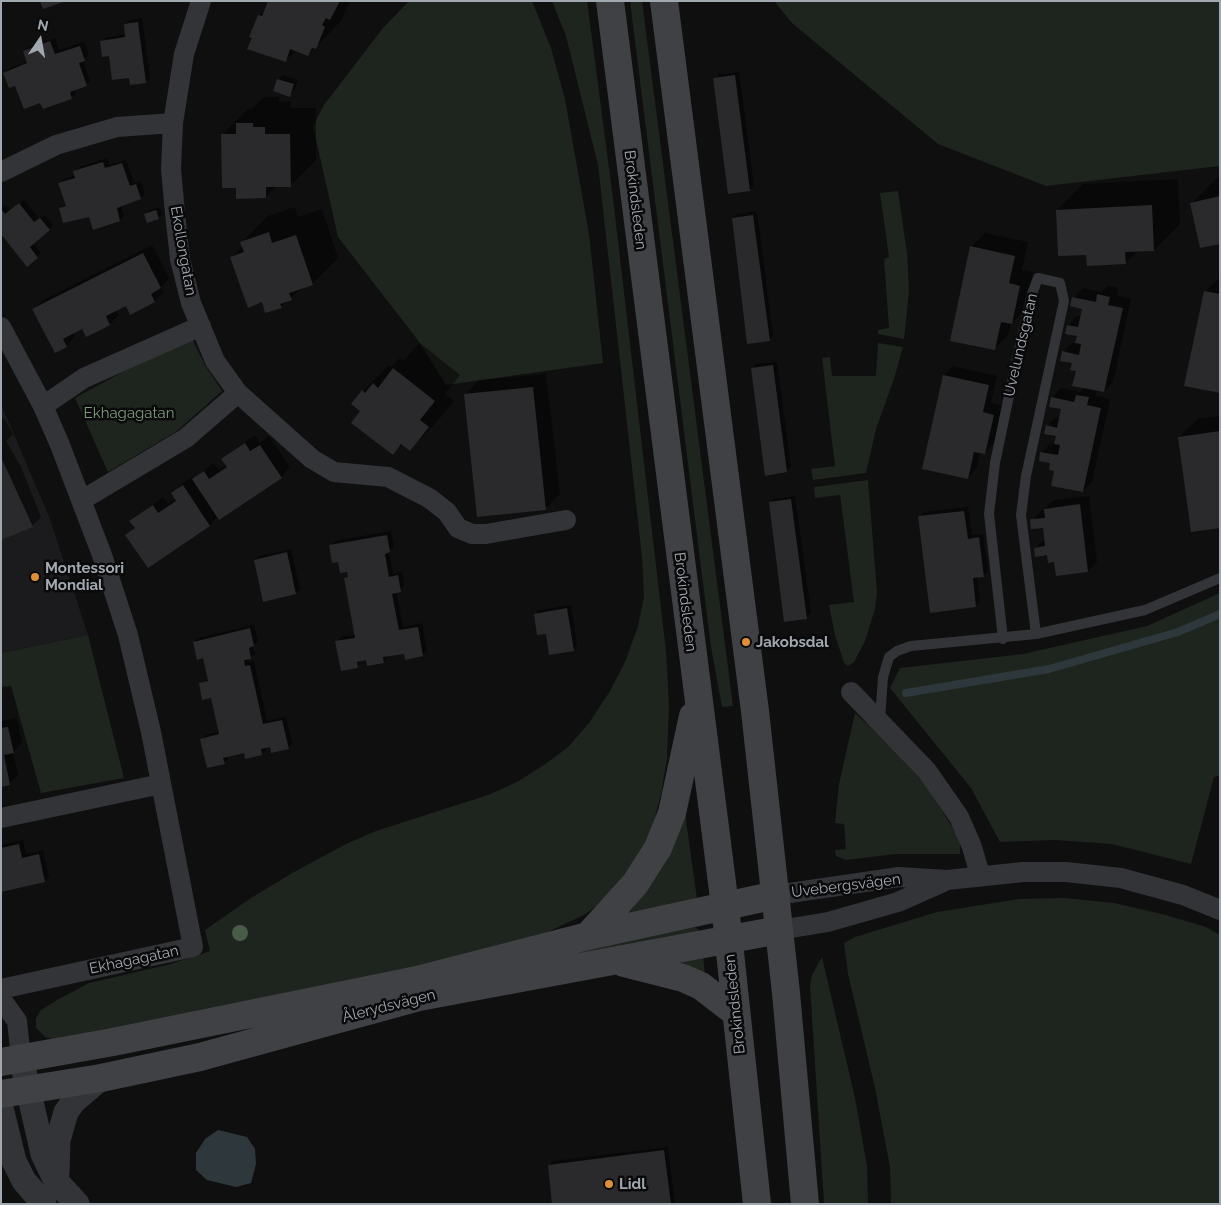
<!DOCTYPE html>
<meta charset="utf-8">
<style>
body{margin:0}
#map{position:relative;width:1221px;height:1205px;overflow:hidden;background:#0f0f10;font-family:Raleway,sans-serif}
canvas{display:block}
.frame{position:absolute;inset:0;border:2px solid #a1a8b0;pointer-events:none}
.north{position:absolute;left:15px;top:15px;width:50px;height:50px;-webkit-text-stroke:4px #0a0a0b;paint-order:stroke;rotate:12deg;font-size:14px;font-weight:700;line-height:20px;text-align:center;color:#a1a8b0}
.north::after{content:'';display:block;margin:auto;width:18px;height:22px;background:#a1a8b0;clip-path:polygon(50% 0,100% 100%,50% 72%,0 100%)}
</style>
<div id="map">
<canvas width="1221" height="1205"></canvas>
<div class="frame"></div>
<div class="north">N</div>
</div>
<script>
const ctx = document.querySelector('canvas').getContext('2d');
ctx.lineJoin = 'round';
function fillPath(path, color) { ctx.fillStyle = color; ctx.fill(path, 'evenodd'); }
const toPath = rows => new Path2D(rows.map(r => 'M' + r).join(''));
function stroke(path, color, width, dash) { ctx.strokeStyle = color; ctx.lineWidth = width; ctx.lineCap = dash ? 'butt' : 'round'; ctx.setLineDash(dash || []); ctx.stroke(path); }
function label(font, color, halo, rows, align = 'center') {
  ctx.font = font + ' Raleway,sans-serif'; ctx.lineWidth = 5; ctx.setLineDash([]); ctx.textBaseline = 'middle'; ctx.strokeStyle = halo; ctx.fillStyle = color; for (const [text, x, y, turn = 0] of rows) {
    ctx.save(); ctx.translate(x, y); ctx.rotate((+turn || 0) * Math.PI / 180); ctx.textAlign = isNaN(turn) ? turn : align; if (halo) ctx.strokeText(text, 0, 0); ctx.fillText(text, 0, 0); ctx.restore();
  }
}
fillPath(toPath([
 [1,404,50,519,88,635,1,653]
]), '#1b1b1d');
fillPath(toPath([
 [409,1,532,1,551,48,565,99,589,234,603,363,446,385,417,339,338,237,313,126,324,105,383,28],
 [552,1,587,1,613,198,666,651,669,706,667,759,661,794,651,833,636,863,612,893,586,914,535,938,441,964,60,1041,45,1037,36,1028,36,1018,41,1010,57,1000,89,983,171,964,210,951,205,930,251,898,294,872,346,844,376,831,488,795,517,782,547,763,568,747,589,723,610,691,625,662,638,626,644,597,642,557,598,165,566,36],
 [630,1,642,1,733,706,722,707,711,647],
 [774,1,1220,1,1220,166,1046,186,938,144,792,23],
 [898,191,907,253,909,291,904,339,878,334,878,330,889,328,884,259,889,257,880,193],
 [192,339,205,365,222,391,177,431,108,472,75,398,150,357],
 [878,343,903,347,894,379,876,429,866,473,813,480,811,469,835,466,822,358,830,357,832,376,876,376],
 [868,480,877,592,875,609,865,641,854,662,848,666,844,663,835,635,829,605,854,602,840,495,815,498,814,487],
 [1220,593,1220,775,1214,777,1191,864,1112,844,1056,840,1000,842,971,788,890,688,900,668,1023,654,1147,626],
 [88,635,124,778,41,793,11,686,1,687,1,653],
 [855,713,888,743,926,785,960,840,960,854,896,854,846,860,836,856,835,850,846,849,844,824,835,823,839,784],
 [685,813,697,899,621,915,653,881,664,865],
 [1064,898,1114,903,1162,914,1206,927,1220,935,1220,1204,891,1204,890,1167,875,1088,848,974,844,943,855,937,937,912,1019,899],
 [695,927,699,930,699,933,511,966],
 [703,953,705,977,658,959],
 [822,957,855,1098,867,1166,868,1204,824,1204,810,986,812,975]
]), '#1e241e');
fillPath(toPath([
 [218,1130,247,1137,255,1149,256,1164,251,1183,236,1187,207,1180,196,1170,196,1153,205,1139]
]), '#2e383c');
fillPath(toPath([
 [270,1,350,1,341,21,308,55,296,50,285,61,259,16],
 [142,18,150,78,145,82,131,77,101,42,105,38,126,34,125,24,130,20],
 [55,38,59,50,84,42,89,55,83,60,90,81,74,89,76,93,72,98,41,101,5,73,9,69,28,61,24,51,29,47],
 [739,72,754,186,749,190,715,79,719,74],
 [282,75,298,80,294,91,289,96,274,90],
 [264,97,279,97,279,102,291,101,291,108,316,108,316,160,290,186,277,186,266,197,237,186,222,135,248,109,252,109],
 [107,158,109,165,126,160,134,183,141,181,145,194,141,198,121,205,124,216,120,220,93,228,89,215,60,209,66,204,60,183,64,179,76,175,75,171,79,167],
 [1218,177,1220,177,1220,243,1192,203],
 [1178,179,1180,224,1154,250,1138,251,1125,263,1087,253,1057,210,1083,184],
 [24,200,39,219,45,215,53,225,33,243,41,253,37,257,1,232,1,208,6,205,10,211],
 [160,207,162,214,158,218,145,214,150,210],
 [295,207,298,217,322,209,338,258,312,284,303,287,281,306,263,301,232,257,243,246,242,242,268,216],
 [757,211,773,336,769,340,733,218,737,214],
 [985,233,1028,242,1022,270,1033,272,1025,309,1011,324,1008,335,994,349,971,247],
 [152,245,169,278,161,287,164,292,154,301,126,305,116,310,119,315,110,324,87,335,82,327,73,332,75,336,66,346,34,309,43,300],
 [1220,277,1220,392,1205,292],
 [1108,286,1118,288,1117,296,1131,299,1113,382,1104,391,1097,390,1096,396,1110,399,1092,482,1083,491,1056,470,1052,462,1042,452,1051,443,1055,444,1057,436,1047,426,1056,417,1060,417,1062,408,1052,398,1061,388,1080,392,1085,387,1073,362,1063,352,1072,343,1076,344,1078,335,1068,325,1077,316,1082,317,1084,308,1074,298,1083,288,1101,292],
 [420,343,460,375,445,394,454,401,436,423,410,450,403,444,392,454,362,410,363,391,389,365,391,367,400,358,403,361],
 [777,362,791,467,786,471,752,369,756,364],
 [953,366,997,376,991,403,1002,406,994,443,985,453,980,452,977,468,968,478,944,375],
 [546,374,560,494,546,508,466,394,479,380],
 [1220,416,1220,527,1179,437,1198,419],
 [4,418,13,434,6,441,21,467,41,517,32,526,1,539,1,420],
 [255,435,260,443,269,436,290,467,281,477,220,518,218,516,210,525,148,566,127,535,135,527,131,521,163,497,168,504,176,499,173,493,182,484,193,476,194,479,213,463,219,470,227,465,223,459],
 [795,496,811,613,807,617,770,503,774,499],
 [1089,496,1097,562,1088,571,1055,560,1048,554,1035,548,1045,539,1044,526,1031,520,1054,500],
 [968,507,972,535,983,534,988,571,984,576,977,576,980,601,976,605,919,517,924,512],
 [391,531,394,547,389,552,393,574,402,572,404,586,396,591,403,627,422,623,427,651,422,655,405,652,388,655,384,662,361,660,357,667,337,642,341,637,355,635,345,578,349,575,331,545,335,541],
 [291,549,300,589,296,593,255,560,260,556],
 [571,605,577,645,573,649,547,632,535,614,539,610],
 [254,625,258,641,253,646,255,654,248,658,249,662,254,661,267,721,286,716,292,744,288,748,265,747,266,750,262,754,245,752,228,756,228,759,224,763,202,739,206,735,220,731,212,696,200,684,208,679,204,657,194,642,198,638],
 [17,718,22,743,13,752,18,775,9,784,1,786,1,721],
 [23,840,26,854,43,850,49,877,45,881,1,891,1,845],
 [668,1147,675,1204,554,1204,549,1165,553,1161]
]), '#0007');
stroke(toPath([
 [906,693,1049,669,1178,632,1220,614]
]), '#2e383c', 8);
fillPath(toPath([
 [40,1,66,1,43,9],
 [268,1,340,1,330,20,326,18,322,25,325,27,316,49,312,48,308,56,290,49,286,62,247,49,252,38,249,37,258,15,262,16],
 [138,22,146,83,130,85,129,78,112,80,109,56,102,57,100,41,125,37,124,24],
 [50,41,55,54,80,46,85,61,79,63,87,86,70,92,72,99,43,109,40,103,24,109,15,86,9,88,3,73,27,63,23,51],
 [735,75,750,191,728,194,713,78],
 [277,79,294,84,290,97,273,91],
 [236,123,253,123,253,127,265,127,265,134,290,134,291,187,266,187,266,198,236,199,236,188,222,188,221,134,236,134],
 [103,162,105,168,122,163,130,186,136,184,141,199,117,208,120,221,93,230,89,217,63,223,59,208,66,206,58,183,75,178,73,171],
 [1220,196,1220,244,1200,248,1190,203],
 [19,203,34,222,40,218,50,230,30,247,38,258,27,267,1,234,1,209,5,214],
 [1152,205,1154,251,1125,252,1126,264,1087,266,1086,255,1058,256,1056,210],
 [156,210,159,219,147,223,144,214],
 [753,215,770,341,747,344,732,218],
 [269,232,272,243,296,235,313,285,289,293,292,300,280,304,282,308,265,313,262,302,248,308,230,257,244,252,240,242],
 [970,246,1015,256,1009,283,1020,286,1012,324,1001,322,995,350,950,341],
 [143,253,161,288,151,294,155,302,130,315,126,306,106,316,110,325,99,331,86,337,82,329,63,339,67,347,55,353,32,309],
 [1204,291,1220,294,1220,393,1184,386],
 [1097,294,1110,297,1108,305,1123,308,1104,392,1072,386,1076,371,1070,370,1072,363,1060,361,1062,351,1079,355,1081,344,1075,343,1077,336,1065,334,1067,325,1078,327,1082,309,1070,306,1072,297,1096,302],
 [773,365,787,472,765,476,751,368],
 [393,368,435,401,420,420,429,427,410,451,401,444,393,455,351,423,360,411,351,404,362,390,365,393,373,383,378,388],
 [943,375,989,385,983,412,994,415,985,454,974,452,968,479,922,469],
 [533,387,546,510,477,517,464,394],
 [1076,395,1089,397,1087,405,1101,408,1083,492,1051,486,1054,471,1049,470,1050,463,1039,461,1040,452,1058,455,1060,445,1054,444,1056,436,1044,434,1046,425,1057,428,1061,409,1049,407,1051,397,1074,402],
 [1220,431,1220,528,1191,532,1178,437],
 [245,443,250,451,260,445,282,478,219,520,192,479,204,471,209,479,227,467,221,459],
 [1,457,33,527,1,540],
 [183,485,210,526,148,568,125,535,135,528,129,521,153,505,158,513,176,501,171,493],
 [791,499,807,619,784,622,769,502],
 [1080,504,1088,572,1056,576,1054,562,1048,563,1047,555,1035,557,1034,548,1045,546,1043,528,1031,529,1030,519,1045,518,1044,509],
 [964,511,968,539,979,537,984,577,973,578,976,607,930,613,918,516],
 [387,535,390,552,385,554,389,577,398,575,401,592,392,594,399,630,418,627,423,656,405,660,404,654,383,657,384,663,367,666,366,660,357,662,358,668,341,671,335,641,355,638,344,578,348,577,347,572,340,573,338,562,332,563,329,545],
 [287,552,296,594,263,602,254,560],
 [567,608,574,651,549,655,546,634,537,635,534,614],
 [250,628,254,646,249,648,251,659,244,660,245,666,250,665,263,724,282,720,289,749,271,753,270,747,261,749,262,755,245,759,244,753,223,758,225,764,207,768,200,739,219,734,211,698,202,700,199,683,208,681,203,658,197,660,193,642],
 [8,727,14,753,4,755,10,785,1,787,1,728],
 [19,844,22,858,39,854,45,882,1,892,1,848],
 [664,1150,671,1204,552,1204,548,1165]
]), '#2a2a2c');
stroke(toPath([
 [1003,639,989,514,995,463,1015,367,1032,294,1038,278,1060,283,1064,301,1026,476,1021,515,1036,634],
 [880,720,883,677,889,657,897,651,911,646,1036,634,1145,610,1220,578]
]), '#323437', 10);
stroke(toPath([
 [201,1,184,54,173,123,171,169,175,213,180,259,191,303,215,361,238,393,312,459,334,472,388,477,429,498,447,512,458,528,472,534,486,534,566,520],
 [1,172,56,145,117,127,173,123],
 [1,327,43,406,60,445,102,555,128,635,151,732,193,947,1,989],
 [43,406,84,378,201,326],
 [82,500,186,438,238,393],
 [851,692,927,771,959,817,972,847,980,875],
 [1,818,161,784],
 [776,895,899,877,947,880,1023,872,1066,872,1121,878,1183,895,1220,910],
 [779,930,828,922,898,902,943,882],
 [1,999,17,1021,21,1058]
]), '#323437', 20);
stroke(toPath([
 [21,1058,43,1154,56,1181,77,1204],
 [1,1108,14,1161,24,1181,44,1204],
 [57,1173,58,1140,66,1112,74,1101,101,1078]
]), '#323437', 25);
stroke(toPath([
 [610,1,725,906,757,1204],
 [664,1,755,711,786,993,805,1204],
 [588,936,635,884,658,848,672,813,693,716],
 [624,963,683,978,701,986,736,1013],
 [1,1062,113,1042,417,980,588,936,776,895],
 [1,1094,101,1078,200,1057,419,997,779,930]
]), '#3f4145', 28);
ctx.fillStyle = '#4b5b4a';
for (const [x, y] of [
 [240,933]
]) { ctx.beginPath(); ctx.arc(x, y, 8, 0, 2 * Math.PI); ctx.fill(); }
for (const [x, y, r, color] of [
 [35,577,5,"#df8f38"],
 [746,642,5,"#df8f38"],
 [609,1184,5,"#df8f38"]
]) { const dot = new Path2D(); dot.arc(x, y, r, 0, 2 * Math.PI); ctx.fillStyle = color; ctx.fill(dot); stroke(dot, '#0a0a0b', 2); }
label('15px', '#a1a8b0', '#0a0a0b', [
 ["Brokindsleden",635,200,83],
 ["Ekollongatan",183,251,80],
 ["Uvelundsgatan",1021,345,-77],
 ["Brokindsleden",685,602,83],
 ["Uvebergsvägen",846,886,-7],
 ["Ekhagagatan",134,960,-12],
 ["Brokindsleden",735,1004,-96],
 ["Ålerydsvägen",389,1006,-14]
]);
label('15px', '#7c997a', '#0a0a0b', [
 ["Ekhagagatan",129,413]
]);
label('bold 15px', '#a1a8b0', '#0a0a0b', [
 ["Montessori",45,568],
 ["Mondial",45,585],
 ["Jakobsdal",756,642],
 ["Lidl",619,1184]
], 'left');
</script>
